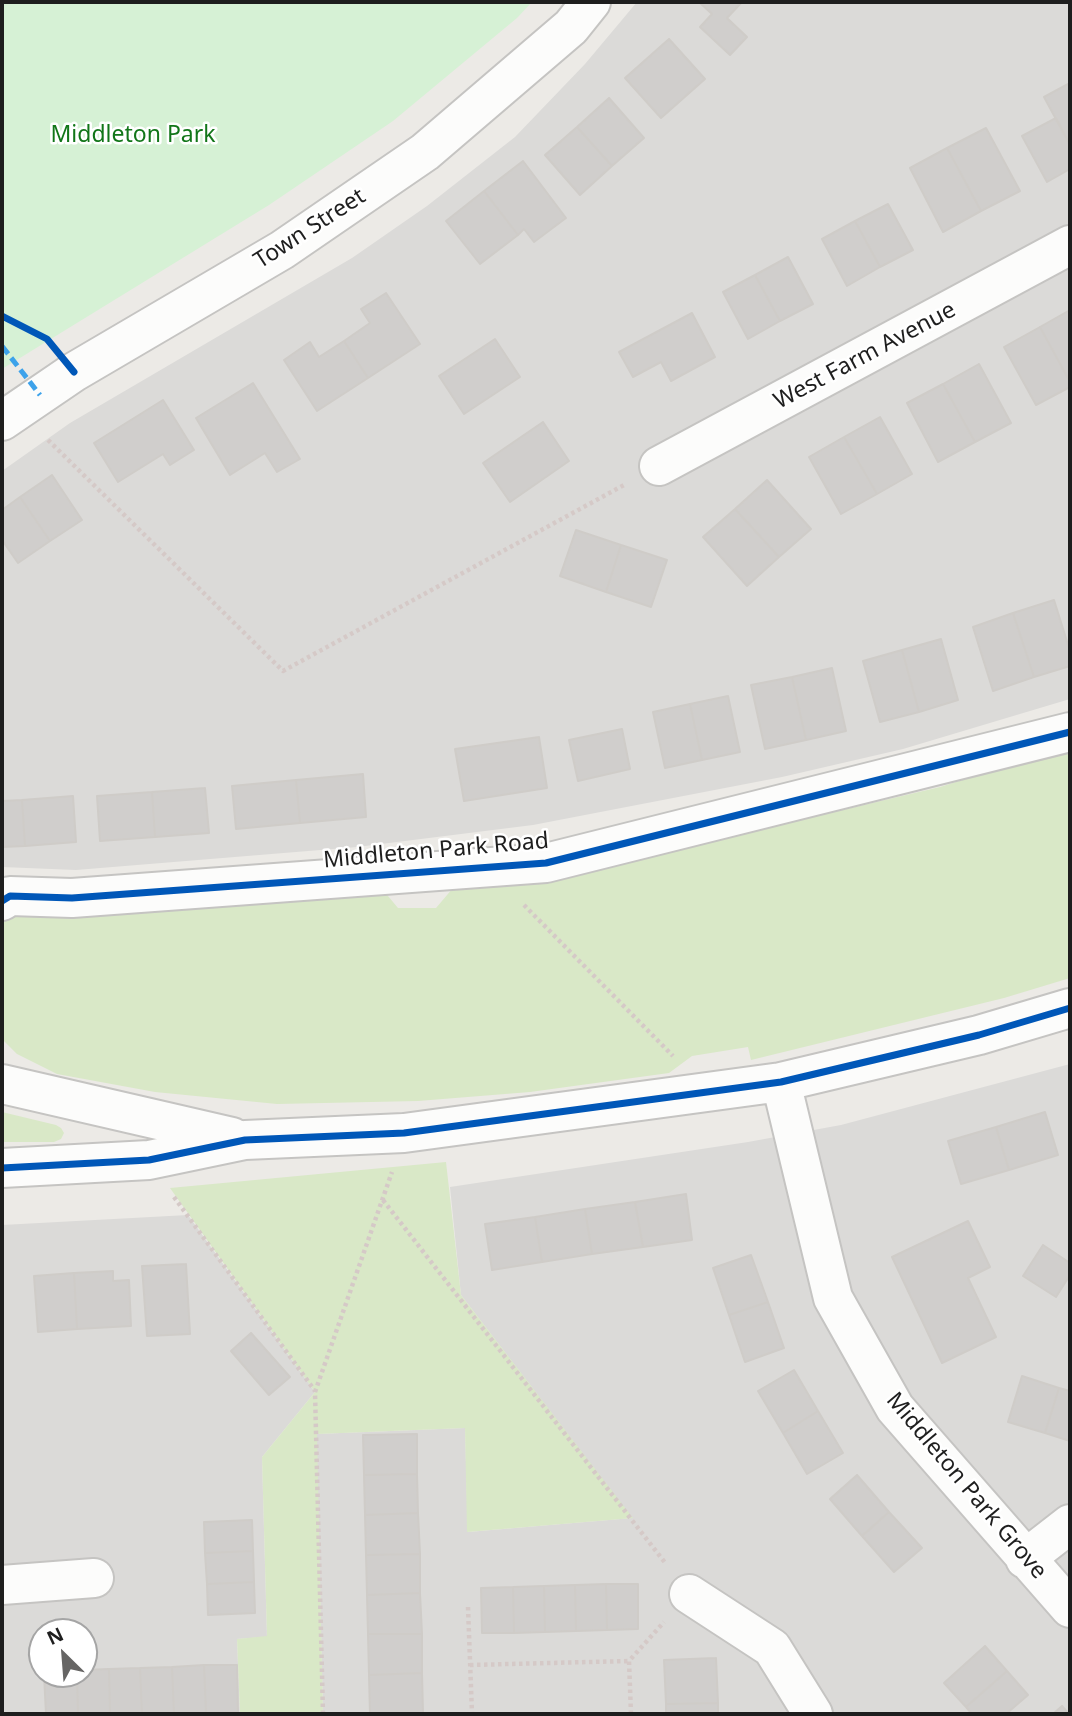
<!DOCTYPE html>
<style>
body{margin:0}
#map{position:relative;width:1072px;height:1716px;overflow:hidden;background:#eceae6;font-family:"Noto Sans",sans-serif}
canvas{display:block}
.frame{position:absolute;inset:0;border:4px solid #1e1e1e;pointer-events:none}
.north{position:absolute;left:28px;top:1618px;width:70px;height:70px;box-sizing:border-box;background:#fff;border:2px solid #a5a5a5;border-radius:50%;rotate:335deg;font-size:19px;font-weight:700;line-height:28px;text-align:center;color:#1e1e1e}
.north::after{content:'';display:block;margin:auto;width:24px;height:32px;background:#666564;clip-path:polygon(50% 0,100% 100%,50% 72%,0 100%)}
</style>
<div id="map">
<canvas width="1072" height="1716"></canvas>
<div class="frame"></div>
<div class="north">N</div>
</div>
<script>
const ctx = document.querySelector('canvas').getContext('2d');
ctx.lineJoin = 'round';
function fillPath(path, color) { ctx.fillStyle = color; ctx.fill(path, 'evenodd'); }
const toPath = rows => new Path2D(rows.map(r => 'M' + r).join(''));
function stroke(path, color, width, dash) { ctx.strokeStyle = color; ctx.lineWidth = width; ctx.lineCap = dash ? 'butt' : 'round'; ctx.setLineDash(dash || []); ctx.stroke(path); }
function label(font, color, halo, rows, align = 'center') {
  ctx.font = font + ' "Noto Sans",sans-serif'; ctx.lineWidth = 5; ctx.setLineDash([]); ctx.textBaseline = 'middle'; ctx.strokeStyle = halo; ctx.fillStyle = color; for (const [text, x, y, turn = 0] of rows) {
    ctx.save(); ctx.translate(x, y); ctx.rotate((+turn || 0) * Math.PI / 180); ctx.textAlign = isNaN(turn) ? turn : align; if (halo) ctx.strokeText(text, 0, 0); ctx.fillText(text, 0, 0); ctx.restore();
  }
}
fillPath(toPath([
 [637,2,1070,2,1070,699,903,749,782,777,533,825,357,847,76,870,2,867,2,471,70,423,352,258,427,206,515,137,585,64],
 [1070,1064,1070,1714,323,1714,316,1434,465,1428,468,1532,632,1518,461,1295,450,1187,748,1142,841,1125],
 [188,1215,315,1392,262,1457,267,1637,237,1639,240,1714,2,1714,2,1225],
 [42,1632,84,1632,84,1674,42,1674]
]), '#dbdad8');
fillPath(toPath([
 [1070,746,1070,978,1004,998,751,1060,748,1047,692,1056,669,1073,530,1092,418,1101,277,1104,155,1092,57,1074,17,1054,2,1039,2,925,5,921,23,914,383,890,398,908,436,908,453,888,715,840,940,787],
 [2,1112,56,1125,61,1128,64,1133,61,1139,54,1142,2,1142],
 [446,1162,461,1295,633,1518,467,1532,465,1428,317,1434,323,1714,240,1714,237,1639,267,1636,262,1457,315,1392,170,1188]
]), '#d9e8c7');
fillPath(toPath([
 [2,2,532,2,517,18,393,121,269,205,2,369]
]), '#d6f1d5');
const building = toPath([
 [699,2,742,2,727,18,747,37,730,55,700,27,712,14,699,2],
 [669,39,705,79,661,118,625,78,669,39],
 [1070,83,1070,145,1044,97,1070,83],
 [609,98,644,138,612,166,577,127,609,98],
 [1056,118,1070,145,1070,169,1047,182,1022,136,1056,118],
 [577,127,612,166,580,195,545,155,577,127],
 [986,128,1020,191,981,211,947,148,986,128],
 [947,148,981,211,943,232,910,168,947,148],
 [523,161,566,218,534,242,524,229,518,235,484,191,523,161],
 [484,191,518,235,480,264,446,221,484,191],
 [888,204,913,250,880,267,855,221,888,204],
 [855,221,880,267,847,286,822,239,855,221],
 [788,257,813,304,780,321,755,275,788,257],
 [755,275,780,321,748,339,723,292,755,275],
 [386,293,420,344,368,378,344,341,370,323,361,309,386,293],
 [1070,310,1070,382,1040,327,1070,310],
 [692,313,715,357,671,381,661,362,633,377,619,352,692,313],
 [1040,327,1070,382,1070,387,1036,405,1004,347,1040,327],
 [495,339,520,377,464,414,439,376,495,339],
 [344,341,368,378,317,411,284,360,310,342,319,357,344,341],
 [979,364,1011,423,975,442,943,384,979,364],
 [253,383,300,459,277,472,265,453,230,475,196,418,253,383],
 [943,384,975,442,938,462,907,403,943,384],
 [163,400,194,450,170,465,163,454,118,482,94,443,163,400],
 [880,417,912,474,877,494,844,437,880,417],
 [543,422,569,461,510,502,483,463,543,422],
 [844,437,877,494,841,514,809,457,844,437],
 [52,475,82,520,50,541,20,497,52,475],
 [767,480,811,529,779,557,735,509,767,480],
 [20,497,50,541,18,563,2,540,2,510,20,497],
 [735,509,779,557,747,586,703,537,735,509],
 [576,530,621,545,606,592,560,576,576,530],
 [621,545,667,560,651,607,606,592,621,545],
 [1054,600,1070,651,1070,666,1034,677,1013,613,1054,600],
 [1013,613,1034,677,993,691,973,627,1013,613],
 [941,639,958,700,919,712,902,650,941,639],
 [902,650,919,712,880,722,863,661,902,650],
 [832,668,846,731,806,740,792,677,832,668],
 [792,677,806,740,765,749,751,685,792,677],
 [728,696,740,752,702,760,690,704,728,696],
 [690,704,702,760,665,768,653,712,690,704],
 [622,729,630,769,578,781,569,740,622,729],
 [539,737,547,788,464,801,455,749,539,737],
 [363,774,366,817,300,823,296,780,363,774],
 [296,780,300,823,236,829,232,786,296,780],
 [205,788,209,833,155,837,152,792,205,788],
 [152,792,155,837,100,841,97,796,152,792],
 [73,796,76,842,25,846,22,800,73,796],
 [22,800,25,846,2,847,2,801,22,800],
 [1045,1112,1058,1155,1009,1170,996,1127,1045,1112],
 [996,1127,1009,1170,961,1184,948,1141,996,1127],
 [686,1194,692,1240,643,1247,635,1202,686,1194],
 [635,1202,643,1247,592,1254,585,1209,635,1202],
 [585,1209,592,1254,542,1262,535,1217,585,1209],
 [535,1217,542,1262,492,1270,485,1224,535,1217],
 [968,1221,990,1267,968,1278,996,1337,942,1363,892,1257,968,1221],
 [1043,1245,1070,1263,1070,1275,1056,1297,1023,1276,1043,1245],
 [751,1255,768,1302,729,1315,713,1268,751,1255],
 [186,1264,190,1334,147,1336,142,1266,186,1264],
 [113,1271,113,1281,129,1280,131,1326,77,1329,74,1273,113,1271],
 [74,1273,77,1329,38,1332,34,1276,74,1273],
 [768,1302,784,1348,745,1362,729,1315,768,1302],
 [251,1333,290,1377,269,1395,231,1351,251,1333],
 [794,1370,818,1411,783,1433,758,1391,794,1370],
 [1022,1376,1059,1388,1045,1433,1008,1422,1022,1376],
 [1059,1388,1070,1391,1070,1441,1045,1433,1059,1388],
 [818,1411,843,1453,807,1474,783,1433,818,1411],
 [417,1434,417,1474,364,1475,363,1435,417,1434],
 [417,1474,418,1513,365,1515,364,1475,417,1474],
 [857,1475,889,1512,862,1536,830,1499,857,1475],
 [889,1512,922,1548,894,1572,862,1536,889,1512],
 [418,1513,420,1554,366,1555,365,1515,418,1513],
 [252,1520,253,1551,205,1553,204,1522,252,1520],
 [253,1551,254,1582,207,1584,205,1553,253,1551],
 [420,1554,420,1593,367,1595,366,1555,420,1554],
 [254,1582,255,1613,208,1615,207,1584,254,1582],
 [606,1584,638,1584,638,1629,607,1630,606,1584],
 [606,1584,607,1630,576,1631,575,1585,606,1584],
 [575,1585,576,1631,545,1632,544,1586,575,1585],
 [544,1586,545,1632,514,1633,513,1587,544,1586],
 [513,1587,514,1633,482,1633,481,1588,513,1587],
 [420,1593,422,1634,368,1634,367,1595,420,1593],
 [368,1634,422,1634,422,1673,369,1675,368,1634],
 [985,1646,1007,1671,966,1707,944,1683,985,1646],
 [716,1658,718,1703,666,1704,664,1660,716,1658],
 [204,1665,237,1665,238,1712,206,1713,204,1665],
 [204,1665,206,1713,174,1714,172,1667,204,1665],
 [172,1667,174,1714,142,1714,140,1668,172,1667],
 [140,1668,142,1714,110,1714,109,1669,140,1668],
 [109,1669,110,1714,78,1714,77,1674,84,1674,84,1670,109,1669],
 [1007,1671,1028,1695,1006,1714,972,1714,966,1707,1007,1671],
 [422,1673,423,1713,370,1714,369,1675,422,1673],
 [44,1674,77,1674,78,1714,46,1714,44,1674],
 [718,1703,718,1714,666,1714,666,1704,718,1703],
 [1062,1706,1069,1714,1053,1714,1062,1706]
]);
fillPath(building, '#d0cecc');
stroke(building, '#cfccc8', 2);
const minor = toPath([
 [2,421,74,372,282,250,425,152,571,27,591,2],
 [659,466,1070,245],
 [2,901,10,896,72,898,546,863,1070,732],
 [781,1082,833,1298,895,1408,1070,1608],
 [2,1084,232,1137],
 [2,1168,149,1160,245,1140,404,1133,781,1082,979,1035,1070,1008],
 [1025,1559,1070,1524],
 [2,1585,94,1578],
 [689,1594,772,1648,813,1714]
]);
stroke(minor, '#c5c4c2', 42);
stroke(toPath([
 [48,440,283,671,624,485],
 [524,905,673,1056],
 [174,1197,315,1391],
 [383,1200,666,1564],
 [468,1607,472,1714],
 [470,1665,629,1661],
 [323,1714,315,1392,392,1172],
 [631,1714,629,1661,664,1622]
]), '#d5c9c7', 4.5, [3.5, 3.5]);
stroke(minor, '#fcfcfb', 38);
stroke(toPath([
 [2,346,40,395]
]), '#3da2ea', 5, [10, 5]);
stroke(toPath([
 [2,316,47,339,74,372],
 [2,901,10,896,72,898,546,863,1070,732],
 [2,1168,149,1160,245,1140,404,1133,781,1082,979,1035,1070,1008]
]), '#0057b8', 7);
label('23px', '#127619', '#fff', [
 ["Middleton Park",133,135]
]);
label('23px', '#1e1e1e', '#fff', [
 ["Town Street",310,229,-33],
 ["West Farm Avenue",865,356,-28],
 ["Middleton Park Road",436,851,-5],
 ["Middleton Park Grove",966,1486,50]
]);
</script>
